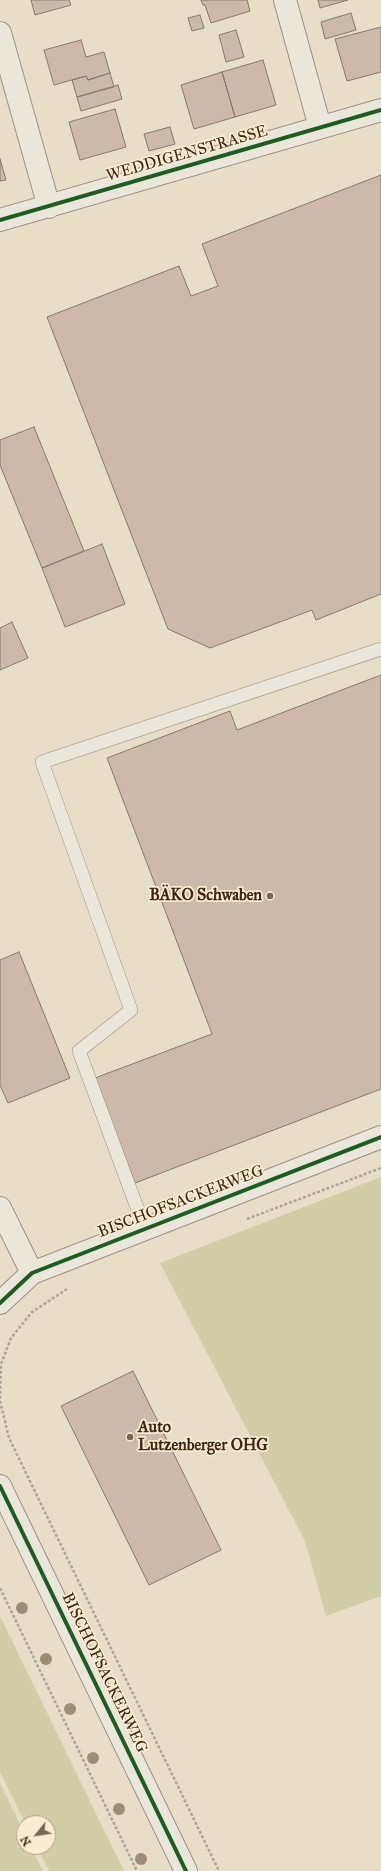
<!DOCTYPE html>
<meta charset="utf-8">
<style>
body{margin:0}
#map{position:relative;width:381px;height:1871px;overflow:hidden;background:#e8ddc6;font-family:"IM FELL Great Primer",serif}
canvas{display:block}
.north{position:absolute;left:16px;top:1815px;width:40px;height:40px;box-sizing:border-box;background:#faecd0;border:1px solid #b09c86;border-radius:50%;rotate:240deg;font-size:11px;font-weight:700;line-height:16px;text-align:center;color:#402416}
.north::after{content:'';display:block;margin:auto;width:14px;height:18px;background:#7b6554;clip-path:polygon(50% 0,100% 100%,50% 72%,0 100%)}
</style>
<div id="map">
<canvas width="381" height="1871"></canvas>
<div class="north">N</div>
</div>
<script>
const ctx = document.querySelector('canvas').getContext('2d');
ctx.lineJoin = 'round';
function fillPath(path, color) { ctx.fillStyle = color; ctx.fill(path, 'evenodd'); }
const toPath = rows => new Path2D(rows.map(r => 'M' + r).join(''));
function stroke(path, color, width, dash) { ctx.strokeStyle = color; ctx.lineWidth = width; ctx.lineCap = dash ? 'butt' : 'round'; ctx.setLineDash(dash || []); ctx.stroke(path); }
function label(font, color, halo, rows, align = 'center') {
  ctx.font = font + ' "IM FELL Great Primer",serif'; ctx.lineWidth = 3.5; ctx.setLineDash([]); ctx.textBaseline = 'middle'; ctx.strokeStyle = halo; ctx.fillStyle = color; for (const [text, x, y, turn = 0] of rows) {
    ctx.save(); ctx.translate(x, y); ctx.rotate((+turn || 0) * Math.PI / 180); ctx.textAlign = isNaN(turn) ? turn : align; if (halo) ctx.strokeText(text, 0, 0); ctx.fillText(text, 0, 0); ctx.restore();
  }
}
fillPath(toPath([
 [381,1177,381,1596,326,1616,305,1541,160,1263],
 [0,1616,124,1871,49,1871,37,1847,48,1847,48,1823,25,1823,0,1772],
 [0,1783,24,1832,24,1847,31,1847,43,1871,0,1871]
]), '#d1cea7');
const building = toPath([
 [31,0,69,0,71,5,35,15,31,0],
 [201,0,247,0,250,11,211,23,205,5,203,5,201,0],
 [318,0,348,0,320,8,318,0],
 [351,13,356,30,325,39,321,22,351,13],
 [200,15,204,28,192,31,188,18,200,15],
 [381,27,381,72,347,81,335,39,381,27],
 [236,30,244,57,226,62,219,35,236,30],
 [81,40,86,57,104,52,110,73,88,80,86,76,54,85,44,50,81,40],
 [263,60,276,105,235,117,222,72,263,60],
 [222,72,235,117,194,129,181,85,222,72],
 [110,73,114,87,77,97,72,80,86,76,88,80,110,73],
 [118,85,122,99,81,111,77,97,118,85],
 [115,109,126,147,80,160,69,122,115,109],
 [170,127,175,144,149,151,144,134,170,127],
 [0,159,6,180,0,181,0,159],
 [381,175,381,594,316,620,312,610,210,648,168,629,47,317,179,266,191,296,218,286,202,244,381,175],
 [34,427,84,551,42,568,0,465,0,440,34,427],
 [102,544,125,604,65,627,42,568,102,544],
 [12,622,28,658,0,670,0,628,12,622],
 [381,675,381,1089,135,1183,95,1078,212,1034,107,758,230,711,237,730,381,675],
 [19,952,70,1078,8,1103,0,1085,0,960,19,952],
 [133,1371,221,1550,149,1585,61,1406,133,1371]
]);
fillPath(building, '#ccb9a9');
stroke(building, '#847a6d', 1);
const service = toPath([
 [145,1229,79,1051,131,1010,42,762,381,649]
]);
const minor = toPath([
 [285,0,320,127],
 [0,33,49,207],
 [0,220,381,110],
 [0,1208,32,1273],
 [0,1303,32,1273,381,1137],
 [0,1486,186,1871]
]);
stroke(service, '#9c9284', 14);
stroke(minor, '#9c9284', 24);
stroke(toPath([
 [247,1219,381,1168],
 [67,1289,32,1312,11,1338,1,1364,0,1401,9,1438,219,1871],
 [0,1588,137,1871]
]), '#aca59c', 2.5, [3, 2]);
stroke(service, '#ebe6da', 13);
stroke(minor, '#ebe6da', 22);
stroke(toPath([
 [0,220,381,110],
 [0,1303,32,1273,381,1137],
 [0,1486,186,1871]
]), '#1b5e20', 4);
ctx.fillStyle = '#9d8d76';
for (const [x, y] of [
 [22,1608],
 [46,1659],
 [70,1709],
 [93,1758],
 [119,1809],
 [141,1859]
]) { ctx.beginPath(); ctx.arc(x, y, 6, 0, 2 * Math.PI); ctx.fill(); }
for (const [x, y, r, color] of [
 [270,896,4,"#7b6554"],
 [130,1437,4,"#7b6554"]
]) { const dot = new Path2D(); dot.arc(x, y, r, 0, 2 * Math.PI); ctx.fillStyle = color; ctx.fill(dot); stroke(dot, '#faecd0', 1.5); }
label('16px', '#402416', '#faecd0', [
 ["WEDDIGENSTRASSE",187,154,-16],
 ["BISCHOFSACKERWEG",181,1202,-21],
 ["BISCHOFSACKERWEG",104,1673,64]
]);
label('bold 16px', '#402416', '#faecd0', [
 ["BÄKO Schwaben",262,896],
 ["Auto",138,1428,"left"],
 ["Lutzenberger OHG",138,1446,"left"]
], 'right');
</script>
